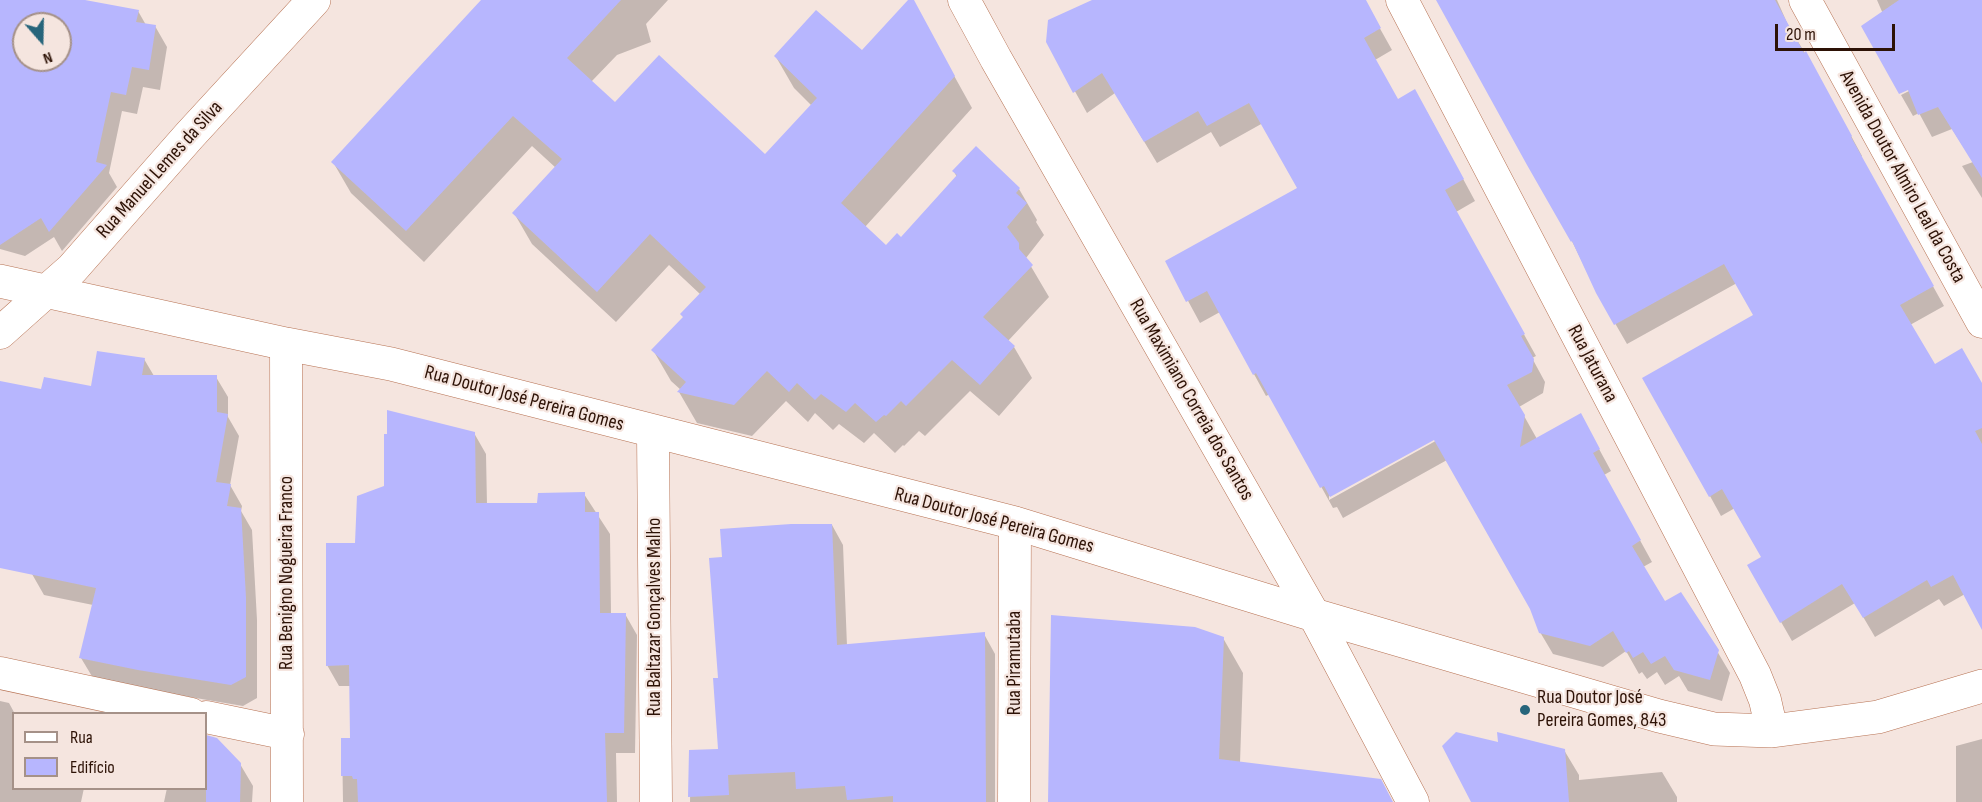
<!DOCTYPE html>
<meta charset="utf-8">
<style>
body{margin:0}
#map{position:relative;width:1982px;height:802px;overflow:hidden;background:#f5e5df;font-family:"Sofia Sans Condensed",sans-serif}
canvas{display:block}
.legend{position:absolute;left:12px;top:712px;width:195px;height:78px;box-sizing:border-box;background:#f5e5df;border:2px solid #a59188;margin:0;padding:8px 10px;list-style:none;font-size:18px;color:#2d1206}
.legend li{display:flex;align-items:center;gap:12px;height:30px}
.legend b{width:30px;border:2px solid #a59188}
.north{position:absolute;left:12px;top:12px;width:60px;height:60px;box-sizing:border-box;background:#f5e5df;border:2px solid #a59188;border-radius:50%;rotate:160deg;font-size:16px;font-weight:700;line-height:24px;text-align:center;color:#2d1206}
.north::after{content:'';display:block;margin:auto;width:21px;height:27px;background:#27657b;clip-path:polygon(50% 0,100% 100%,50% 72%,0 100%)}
.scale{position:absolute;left:1775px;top:24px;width:120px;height:27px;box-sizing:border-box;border:3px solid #2d1206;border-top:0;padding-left:8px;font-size:18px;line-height:21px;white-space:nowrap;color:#2d1206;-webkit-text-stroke:4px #f5e5df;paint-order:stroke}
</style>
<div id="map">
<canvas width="1982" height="802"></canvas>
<ul class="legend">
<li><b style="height:8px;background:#fff"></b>Rua</li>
<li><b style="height:16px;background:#b7b6fe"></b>Edifício</li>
</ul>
<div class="north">N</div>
<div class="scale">20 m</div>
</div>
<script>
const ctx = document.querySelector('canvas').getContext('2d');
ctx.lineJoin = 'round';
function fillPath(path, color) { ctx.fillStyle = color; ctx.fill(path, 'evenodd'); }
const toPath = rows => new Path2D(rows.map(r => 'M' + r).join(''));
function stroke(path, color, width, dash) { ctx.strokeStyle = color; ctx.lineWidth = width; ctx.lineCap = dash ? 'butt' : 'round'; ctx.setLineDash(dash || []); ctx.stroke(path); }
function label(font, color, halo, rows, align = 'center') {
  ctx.font = font + ' "Sofia Sans Condensed",sans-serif'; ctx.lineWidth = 4.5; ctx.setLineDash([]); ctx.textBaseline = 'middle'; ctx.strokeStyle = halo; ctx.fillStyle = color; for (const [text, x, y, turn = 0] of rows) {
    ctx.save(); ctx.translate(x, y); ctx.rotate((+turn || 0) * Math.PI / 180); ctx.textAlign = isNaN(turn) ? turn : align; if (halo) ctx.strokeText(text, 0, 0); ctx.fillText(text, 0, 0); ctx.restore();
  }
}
fillPath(toPath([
 [0,0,78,0,138,11,146,25,155,26,167,47,160,90,143,87,137,114,122,111,109,173,117,187,62,251,54,237,25,256,0,249],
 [24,24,60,24,60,60,24,60],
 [483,0,668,0,646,24,651,42,617,55,591,82,615,105,765,156,812,106,794,88,776,57,862,52,912,0,972,108,865,227,886,247,901,239,957,177,954,172,1019,189,1037,220,1036,222,1044,235,1026,258,1049,297,1008,341,1014,347,1032,378,999,416,970,391,925,436,919,431,904,446,903,445,895,453,874,433,864,443,839,424,833,430,815,413,808,422,786,401,752,436,697,423,679,392,681,390,671,381,653,350,684,318,700,294,669,265,616,322,532,244,514,213,556,168,532,146,424,262,351,193,333,162],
 [1096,0,1364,0,1392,50,1375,60,1397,100,1427,112,1475,201,1456,212,1536,356,1532,358,1545,382,1543,393,1519,407,1537,439,1592,436,1611,471,1604,475,1652,562,1643,567,1665,603,1717,651,1730,673,1722,701,1688,691,1679,676,1665,685,1657,672,1647,679,1642,672,1639,674,1626,651,1603,667,1553,654,1540,632,1531,609,1447,460,1343,518,1337,507,1333,508,1270,394,1266,396,1220,312,1200,323,1167,262,1299,188,1263,123,1220,147,1211,132,1157,163,1115,93,1087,113,1047,41],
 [1440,435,1441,438,1329,500,1329,496],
 [1453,0,1777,0,1788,25,1817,73,1862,156,1861,157,1944,306,1910,325,1934,366,1982,386,1982,624,1965,594,1944,606,1939,599,1875,637,1855,603,1792,641,1749,566,1763,557,1735,508,1721,516,1710,496,1755,315,1737,283,1627,344,1597,292],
 [1877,0,1982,0,1982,198,1962,166,1973,162,1952,129,1932,137,1919,113,1913,116,1901,95,1915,88],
 [144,359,154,376,216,377,228,397,228,417,239,436,230,485,242,506,241,511,252,530,257,620,257,698,243,706,113,684,93,678,81,658,93,605,44,595,32,574,0,560,0,383,42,391,92,388],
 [474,433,486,454,487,505,538,504,584,494,610,534,611,614,625,614,637,635,635,753,616,753,617,802,343,802,342,740,351,740,351,686,339,686,327,665,356,544,385,487],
 [832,525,843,545,847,646,984,634,995,654,995,802,690,802,691,752,720,750,719,679,724,558],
 [1223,638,1243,673,1240,763,1356,802,1049,802],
 [0,701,9,703,15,714,14,714,14,788,84,788,81,802,0,802],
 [1982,739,1982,802,1956,802,1956,746],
 [206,744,224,748,240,764,253,786,252,802,164,802,167,788,206,788],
 [1500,744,1564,750,1579,775,1579,780,1662,772,1677,797,1677,802,1472,802]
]), '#0003');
fillPath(toPath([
 [0,0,85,0,139,10,136,22,156,25,149,70,132,67,126,95,111,92,96,162,107,165,49,232,41,218,0,245],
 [24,24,60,24,60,60,24,60],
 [481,0,621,0,567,58,615,102,659,55,765,154,817,98,774,56,816,10,862,50,908,0,914,0,955,76,841,203,886,245,897,233,901,237,957,175,952,171,976,146,1020,188,1016,193,1027,203,1007,227,1019,243,1019,249,1033,265,983,317,1015,346,980,385,952,360,906,406,901,401,886,416,884,415,876,422,855,403,846,412,821,394,815,400,797,383,789,392,767,371,734,405,677,392,686,382,651,350,683,317,680,314,706,287,650,234,597,292,512,213,562,159,513,116,406,231,331,162],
 [1092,0,1366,0,1381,28,1364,38,1398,99,1415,89,1464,179,1445,190,1525,334,1521,336,1534,359,1532,372,1507,385,1525,415,1520,447,1581,413,1600,449,1593,453,1641,540,1632,546,1665,601,1681,592,1719,650,1710,680,1674,670,1665,656,1651,664,1643,652,1633,658,1629,651,1626,653,1613,631,1590,646,1539,633,1530,609,1434,440,1330,497,1324,486,1320,488,1256,373,1253,375,1207,291,1186,302,1165,261,1297,188,1249,103,1207,126,1198,111,1144,142,1102,73,1073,93,1046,42,1048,20],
 [1436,0,1775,0,1804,53,1806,51,1852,136,1851,137,1934,286,1900,305,1935,364,1962,348,1982,383,1982,428,1975,431,1982,444,1982,630,1953,575,1931,587,1927,580,1863,618,1842,584,1780,623,1747,565,1761,557,1722,489,1709,497,1642,378,1753,315,1724,264,1614,325,1596,293,1572,241,1571,242,1527,165],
 [1899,0,1982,0,1982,178,1938,107,1918,115,1908,90,1899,94,1861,26],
 [97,351,145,358,142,375,217,375,217,412,228,414,216,482,231,484,227,506,241,508,246,598,246,677,231,685,138,670,79,658,96,588,0,568,0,381,41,389,44,377,91,386],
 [387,410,475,432,476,503,537,503,538,493,585,492,585,512,599,512,600,613,626,613,624,733,605,733,607,802,358,802,357,779,353,779,352,776,341,776,341,738,350,738,349,665,326,666,326,543,355,543,357,496,384,486,384,434,387,434],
 [791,524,832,524,837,645,985,632,986,802,893,802,893,796,847,800,845,786,796,789,795,772,728,775,729,795,688,797,689,750,718,749,713,678,718,678,709,558,722,557,720,529],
 [1051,615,1195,627,1224,637,1219,759,1381,779,1393,802,1048,802],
 [1456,732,1498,742,1497,732,1565,749,1569,802,1471,802,1442,746],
 [206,735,217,738,241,763,240,802,206,802]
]), '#b7b6fe');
const street = toPath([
 [964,0,996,59,1314,615,1413,802],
 [1402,0,1755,675,1765,700,1772,731],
 [1805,0,1982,322],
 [0,333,47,291],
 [286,344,287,802],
 [653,433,656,802],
 [0,673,191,714],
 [206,717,288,734],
 [1014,802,1015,523]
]);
const secondary = toPath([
 [0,281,286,344,391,364,1015,523,1314,615,1659,716,1714,729,1772,731,1878,717,1982,686],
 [47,291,72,269,189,136,314,0]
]);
stroke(street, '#b77253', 33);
stroke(secondary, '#b77253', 34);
stroke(street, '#fff', 32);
stroke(secondary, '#fff', 33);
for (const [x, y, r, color] of [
 [1525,710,6,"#27657b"]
]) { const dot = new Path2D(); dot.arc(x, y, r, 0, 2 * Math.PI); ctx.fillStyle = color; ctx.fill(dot); stroke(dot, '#f5e5df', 2); }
label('20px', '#2d1206', '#f5e5df', [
 ["Rua Manuel Lemes da Silva",160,170,-48],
 ["Avenida Doutor Almiro Leal da Costa",1902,177,61],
 ["Rua Jaturana",1592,364,62],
 ["Rua Doutor José Pereira Gomes",524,399,15],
 ["Rua Maximiano Correia dos Santos",1191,400,60],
 ["Rua Doutor José Pereira Gomes",994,521,15],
 ["Rua Benigno Nogueira Franco",287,573,-90],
 ["Rua Baltazar Gonçalves Malho",655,617,-90],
 ["Rua Piramutaba",1015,663,-90]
]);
label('20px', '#2d1206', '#f5e5df', [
 ["Rua Doutor José",1537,698],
 ["Pereira Gomes, 843",1537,721]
], 'left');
</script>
